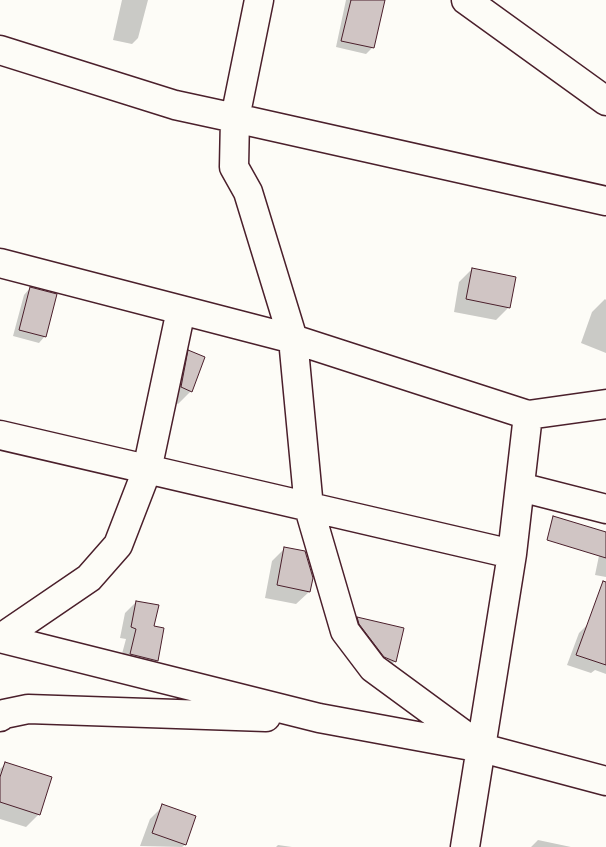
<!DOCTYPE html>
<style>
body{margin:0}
canvas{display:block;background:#fdfcf7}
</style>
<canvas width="606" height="847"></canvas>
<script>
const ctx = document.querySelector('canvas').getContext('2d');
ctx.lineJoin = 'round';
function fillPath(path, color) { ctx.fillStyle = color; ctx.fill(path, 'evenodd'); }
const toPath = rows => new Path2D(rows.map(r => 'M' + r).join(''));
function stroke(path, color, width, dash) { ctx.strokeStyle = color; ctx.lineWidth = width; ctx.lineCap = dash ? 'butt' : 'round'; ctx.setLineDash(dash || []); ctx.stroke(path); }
fillPath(toPath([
 [122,0,148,0,138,38,132,44,113,40],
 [346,0,383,0,372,48,366,54,336,47],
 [472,269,509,307,496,320,454,312,459,282],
 [30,288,45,336,39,343,13,336,24,295],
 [605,299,606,300,606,353,581,343,592,312],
 [189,352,191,391,178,404,168,400,176,365],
 [606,541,606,577,595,575,601,546],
 [285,548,309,592,296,604,265,598,272,561],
 [136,602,153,627,162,629,156,661,145,672,119,665,126,639,120,638,125,613],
 [357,618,402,629,394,662,382,674,345,630],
 [379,653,388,657,388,660,378,655],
 [589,623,606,629,606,674,595,670,591,673,567,665,579,633],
 [5,764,39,814,26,827,0,819,0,769],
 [163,806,195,817,185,845,182,847,140,846,150,819],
 [538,840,571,847,531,847],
 [278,845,292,847,276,847]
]), '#0003');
const building = toPath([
 [351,0,385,0,374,48,341,41,351,0],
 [472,268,516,277,510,308,466,299,472,268],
 [30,287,57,294,46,337,19,330,30,287],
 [188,350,205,357,192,392,181,387,188,350],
 [553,516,606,532,606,558,547,540,553,516],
 [284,547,305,551,313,578,310,592,277,585,284,547],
 [603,581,606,582,606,665,576,655,603,581],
 [136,601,159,605,154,626,164,628,158,661,130,654,136,629,131,627,136,601],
 [357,617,404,628,396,662,384,657,359,624,357,617],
 [5,762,52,777,40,815,0,802,0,777,5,762],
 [162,804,196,816,186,845,152,833,162,804]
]);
fillPath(building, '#d0c5c4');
stroke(building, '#4a1f2b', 1);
const minor = toPath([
 [259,0,235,118,606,201],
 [466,0,606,101],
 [0,50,175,105,235,118,234,167,248,192,293,339,309,508,345,631,373,668,482,748],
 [0,263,293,339,528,415,606,404],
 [0,435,512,554],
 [520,487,606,509],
 [0,638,319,718,482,748,606,781],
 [1,638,89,578,118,545,147,470,181,310],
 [0,717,4,714,28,709,266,717],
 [465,847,512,554,528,415]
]);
stroke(minor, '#4a1f2b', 31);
stroke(minor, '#fdfcf7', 28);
</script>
